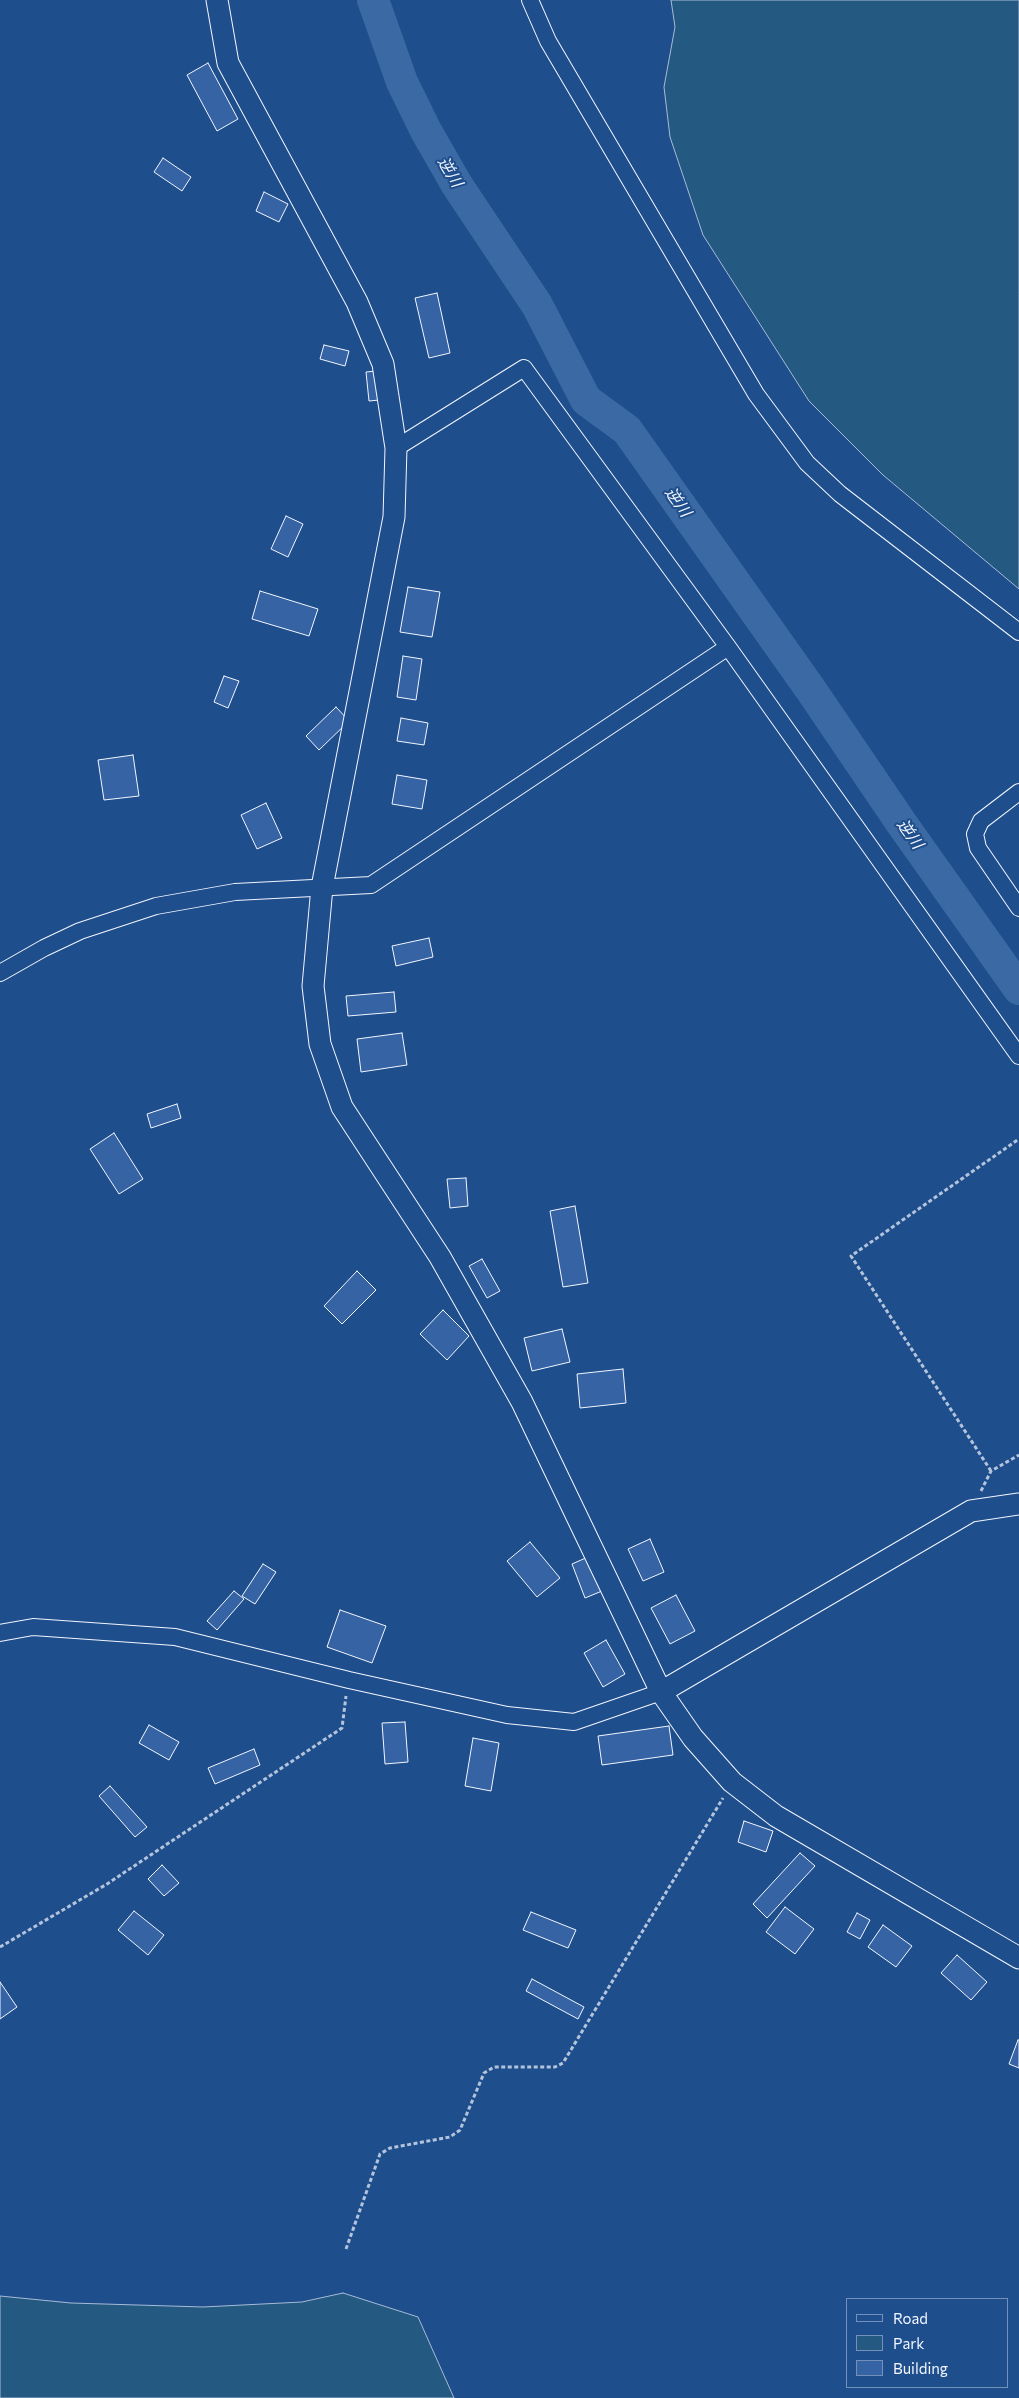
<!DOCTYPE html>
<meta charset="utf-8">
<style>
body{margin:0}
#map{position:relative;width:1019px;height:2398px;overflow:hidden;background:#1f4e8c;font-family:Commissioner,sans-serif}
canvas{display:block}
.legend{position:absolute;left:846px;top:2298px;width:162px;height:90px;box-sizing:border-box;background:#1f4e8c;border:1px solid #7391ba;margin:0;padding:6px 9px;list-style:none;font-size:15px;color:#f2f6ff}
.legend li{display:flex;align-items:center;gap:10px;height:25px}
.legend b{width:25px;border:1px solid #7391ba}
</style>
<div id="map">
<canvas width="1019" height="2398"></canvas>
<ul class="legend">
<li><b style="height:6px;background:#1f4e8c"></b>Road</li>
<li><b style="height:14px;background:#245a82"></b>Park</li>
<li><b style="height:14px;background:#3563a3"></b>Building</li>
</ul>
</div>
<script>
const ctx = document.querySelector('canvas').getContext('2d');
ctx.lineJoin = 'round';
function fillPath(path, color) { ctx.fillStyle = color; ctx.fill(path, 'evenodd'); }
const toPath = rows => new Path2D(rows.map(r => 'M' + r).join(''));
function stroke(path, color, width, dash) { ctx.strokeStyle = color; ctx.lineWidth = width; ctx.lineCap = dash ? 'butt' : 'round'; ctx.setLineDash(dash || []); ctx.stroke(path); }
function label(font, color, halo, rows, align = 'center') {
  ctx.font = font + ' Commissioner,"Noto Sans JP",sans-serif'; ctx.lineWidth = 4; ctx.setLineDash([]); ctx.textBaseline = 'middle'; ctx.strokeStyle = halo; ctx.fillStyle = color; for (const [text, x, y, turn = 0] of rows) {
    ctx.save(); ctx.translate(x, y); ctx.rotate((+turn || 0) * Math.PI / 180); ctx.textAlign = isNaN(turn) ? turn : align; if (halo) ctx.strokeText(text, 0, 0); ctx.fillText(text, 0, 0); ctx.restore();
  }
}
const green = toPath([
 [671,0,1019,0,1019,589,883,475,809,401,703,235,670,137,664,87,675,27,671,0],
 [343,2293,418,2317,454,2398,0,2398,0,2296,71,2303,203,2307,302,2302,343,2293]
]);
fillPath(green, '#245a82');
stroke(green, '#a8bbd7', 1);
stroke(toPath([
 [373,0,402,82,426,131,457,185,537,305,586,400,627,430,811,690,902,824,1019,989]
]), '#3b69a3', 32);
const building = toPath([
 [208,63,238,119,217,131,187,75,208,63],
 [163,158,191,177,182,191,154,172,163,158],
 [264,192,288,204,279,222,256,211,264,192],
 [437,293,450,353,429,358,415,298,437,293],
 [324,345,349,351,345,366,320,359,324,345],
 [387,370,390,399,369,401,366,372,387,370],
 [286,516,303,524,288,557,271,549,286,516],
 [408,587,440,592,432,637,400,632,408,587],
 [260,591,318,609,309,636,252,619,260,591],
 [403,656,422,659,416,700,397,697,403,656],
 [224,676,239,681,228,708,214,702,224,676],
 [336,707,349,721,319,750,306,736,336,707],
 [401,718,428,723,424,745,397,741,401,718],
 [133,755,139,796,104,800,98,760,133,755],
 [397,775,427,780,422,809,392,804,397,775],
 [266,803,282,838,257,849,241,815,266,803],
 [429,938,433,957,396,966,392,946,429,938],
 [394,992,396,1012,348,1016,346,996,394,992],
 [402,1033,407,1065,361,1072,357,1039,402,1033],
 [177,1104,181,1118,151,1128,147,1114,177,1104],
 [114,1133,143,1179,119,1194,90,1149,114,1133],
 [466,1178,468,1206,450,1208,447,1179,466,1178],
 [575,1206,588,1283,563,1287,550,1211,575,1206],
 [482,1259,500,1291,487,1298,469,1266,482,1259],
 [357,1271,376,1290,342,1324,324,1306,357,1271],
 [443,1310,469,1336,447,1360,420,1334,443,1310],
 [562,1329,570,1362,532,1371,524,1338,562,1329],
 [623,1369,626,1403,580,1408,577,1374,623,1369],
 [650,1539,664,1572,643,1581,628,1549,650,1539],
 [530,1542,560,1578,537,1597,507,1561,530,1542],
 [588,1557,602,1591,585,1598,572,1564,588,1557],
 [263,1564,276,1572,255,1604,242,1596,263,1564],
 [234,1591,244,1599,217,1630,207,1621,234,1591],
 [676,1595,695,1631,670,1644,651,1608,676,1595],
 [340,1610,386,1626,372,1663,327,1647,340,1610],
 [606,1640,625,1674,603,1687,584,1653,606,1640],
 [405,1722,408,1762,385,1764,382,1723,405,1722],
 [149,1725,179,1742,169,1760,139,1743,149,1725],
 [669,1726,673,1755,602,1765,598,1736,669,1726],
 [473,1738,499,1743,491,1791,465,1786,473,1738],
 [254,1749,260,1765,215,1784,208,1768,254,1749],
 [110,1786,147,1827,135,1837,99,1796,110,1786],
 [744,1821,773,1831,766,1852,738,1842,744,1821],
 [800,1853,815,1866,767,1918,753,1904,800,1853],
 [162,1865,179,1883,164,1896,148,1879,162,1865],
 [785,1907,814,1929,795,1954,766,1932,785,1907],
 [134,1911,164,1935,148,1955,118,1930,134,1911],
 [531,1912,576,1930,568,1948,523,1930,531,1912],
 [857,1913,870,1920,860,1939,847,1932,857,1913],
 [883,1925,912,1946,896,1967,868,1947,883,1925],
 [957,1955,987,1982,971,2000,941,1973,957,1955],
 [532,1979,584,2007,578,2019,526,1991,532,1979],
 [0,1982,17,2007,0,2019,0,1982],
 [1018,2040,1019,2040,1019,2068,1009,2064,1018,2040]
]);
fillPath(building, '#3563a3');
stroke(building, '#f2f6ff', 1);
const minor = toPath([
 [530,0,548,41,756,394,807,463,840,494,1019,632],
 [396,448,524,368,728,647,1019,1056],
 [1019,792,981,821,975,834,978,848,1019,908],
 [0,973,44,948,80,931,156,906,235,892,371,885,728,647],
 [0,1633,33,1627,175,1637,349,1680,507,1715,574,1722,661,1692]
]);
const tertiary = toPath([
 [217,0,228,63,357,302,383,364,396,448,394,517,322,887,313,986,320,1044,342,1107,440,1257,522,1402,661,1692,693,1738,732,1782,776,1816,1019,1958],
 [661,1692,971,1511,1019,1504]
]);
stroke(minor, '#f2f6ff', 18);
stroke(tertiary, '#f2f6ff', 23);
stroke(toPath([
 [991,1471,851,1256,1019,1139],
 [981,1491,991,1471,1019,1455],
 [0,1947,107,1884,342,1728,346,1696],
 [346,2249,380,2154,390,2148,450,2137,460,2130,484,2073,494,2067,555,2067,563,2063,723,1798]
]), '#b3c4dc', 3, [4, 2.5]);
stroke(minor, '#1f4e8c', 16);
stroke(tertiary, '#1f4e8c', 21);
label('italic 16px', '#f2f6ff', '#1f4e8c', [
 ["逆川",450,172,59],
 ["逆川",678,502,55],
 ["逆川",910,834,55]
]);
</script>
